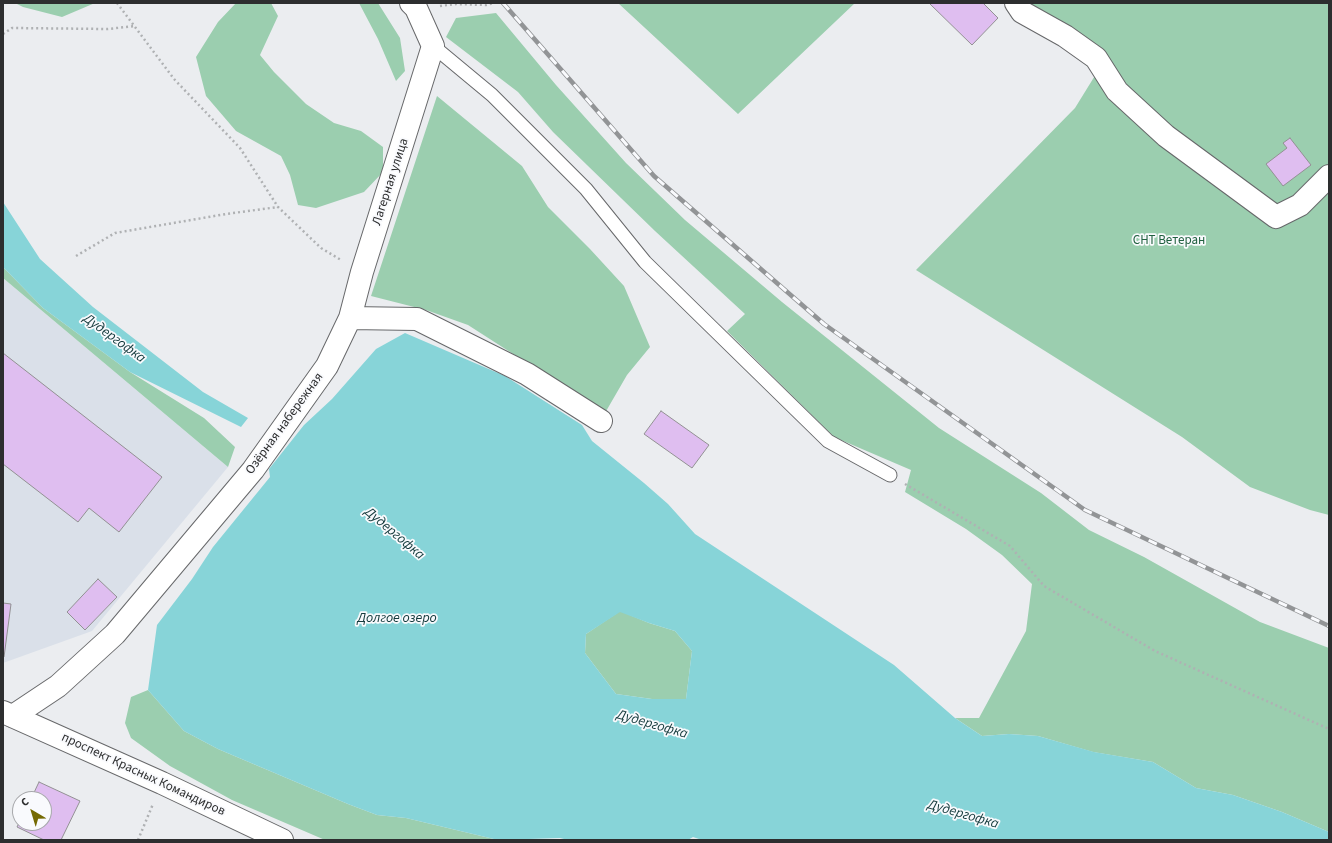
<!DOCTYPE html>
<meta charset="utf-8">
<style>
body{margin:0}
#map{position:relative;width:1332px;height:843px;overflow:hidden;background:#ebedf0;font-family:"Source Sans 3",sans-serif}
canvas{display:block}
.frame{position:absolute;inset:0;border:4px solid #2d2e2f;pointer-events:none}
.north{position:absolute;left:12px;top:791px;width:40px;height:40px;box-sizing:border-box;background:#f9fafd;border:1px solid #a7a8ab;border-radius:50%;rotate:322deg;font-size:11px;font-weight:700;line-height:16px;text-align:center;color:#2d2e2f}
.north::after{content:'';display:block;margin:auto;width:14px;height:18px;background:#756a03;clip-path:polygon(50% 0,100% 100%,50% 72%,0 100%)}
</style>
<div id="map">
<canvas width="1332" height="843"></canvas>
<div class="frame"></div>
<div class="north">С</div>
</div>
<script>
const ctx = document.querySelector('canvas').getContext('2d');
ctx.lineJoin = 'round';
function fillPath(path, color) { ctx.fillStyle = color; ctx.fill(path, 'evenodd'); }
const toPath = rows => new Path2D(rows.map(r => 'M' + r).join(''));
function stroke(path, color, width, dash) { ctx.strokeStyle = color; ctx.lineWidth = width; ctx.lineCap = dash ? 'butt' : 'round'; ctx.setLineDash(dash || []); ctx.stroke(path); }
function label(font, color, halo, rows, align = 'center') {
  ctx.font = font + ' "Source Sans 3",sans-serif'; ctx.lineWidth = 3.5; ctx.setLineDash([]); ctx.textBaseline = 'middle'; ctx.strokeStyle = halo; ctx.fillStyle = color; for (const [text, x, y, turn = 0] of rows) {
    ctx.save(); ctx.translate(x, y); ctx.rotate((+turn || 0) * Math.PI / 180); ctx.textAlign = isNaN(turn) ? turn : align; if (halo) ctx.strokeText(text, 0, 0); ctx.fillText(text, 0, 0); ctx.restore();
  }
}
fillPath(toPath([
 [3,278,228,467,92,631,3,663]
]), '#dae0e9');
fillPath(toPath([
 [15,3,95,3,62,17,23,7],
 [236,3,271,3,278,16,260,55,274,72,306,104,334,123,361,131,383,147,383,172,364,192,316,208,298,205,290,175,281,156,236,131,206,96,196,57,218,22],
 [359,3,378,3,400,38,405,71,396,81,378,39],
 [618,3,855,3,738,114],
 [1007,3,1329,3,1329,515,1310,510,1250,487,1182,437,916,270,1075,108,1096,74,1063,44],
 [496,13,556,85,626,163,685,220,782,302,939,428,1041,493,1089,530,1144,557,1260,622,1329,648,1329,832,1282,812,1233,795,1196,788,1153,762,1093,752,1038,736,1009,734,982,736,955,718,979,718,1026,631,1032,584,1002,555,966,529,905,492,911,470,834,437,727,331,745,314,655,231,553,132,518,92,446,37,456,18],
 [437,96,522,166,548,207,590,249,624,286,650,347,627,375,605,413,468,325,426,310,371,296],
 [3,267,43,308,130,372,204,418,235,447,228,467,3,278],
 [620,611,649,623,675,631,692,651,686,699,652,699,616,694,585,653,586,634],
 [148,690,184,731,218,749,348,804,377,815,406,818,498,840,325,840,232,800,170,766,131,738,125,723,131,697]
]), '#9bceaf');
fillPath(toPath([
 [3,202,40,259,93,307,203,392,248,418,241,427,130,372,43,308,3,267],
 [405,333,505,376,582,425,592,441,644,483,668,504,695,534,894,665,955,718,982,736,1009,734,1038,736,1094,752,1153,762,1196,788,1233,795,1282,812,1329,832,1329,840,702,840,693,837,688,840,568,840,560,838,498,840,406,818,377,815,348,804,218,749,184,731,148,690,157,625,192,579,213,547,270,477,269,469,304,425,332,399,376,349],
 [620,612,649,623,675,631,692,651,686,699,652,699,616,694,585,653,586,634]
]), '#87d4d8');
const building = toPath([
 [929,3,983,3,998,18,972,45,929,3],
 [1290,138,1311,165,1283,186,1266,164,1287,148,1283,143,1290,138],
 [3,353,162,477,119,532,89,508,78,522,3,464,3,353],
 [661,411,709,445,692,468,644,434,661,411],
 [98,579,117,597,85,630,67,612,98,579],
 [3,603,11,604,4,657,3,657,3,603],
 [39,782,80,801,61,840,44,840,17,827,20,821,20,823,44,823,44,799,31,799,39,782]
]);
fillPath(building, '#dfbef0');
stroke(building, '#929193', 1);
const service = toPath([
 [433,46,492,95,586,189,645,262,828,441,890,475]
]);
const minor = toPath([
 [1016,3,1022,12,1065,36,1096,58,1117,91,1166,136,1276,217,1300,205,1329,176],
 [350,318,362,272,433,46,416,8,411,3],
 [13,716,58,686,115,634,253,470,327,366,350,318,417,319,527,374,601,421]
]);
const tertiary = toPath([
 [3,712,162,783,282,840]
]);
stroke(service, '#67686a', 15);
stroke(minor, '#67686a', 24);
stroke(tertiary, '#67686a', 24);
stroke(toPath([
 [117,3,174,79,240,148,278,207,321,248,341,260],
 [440,6,456,4,486,5,494,3],
 [3,34,12,28,108,29,135,26],
 [76,256,115,233,226,214,278,207],
 [905,484,1010,546,1044,586,1155,651,1329,729],
 [138,840,153,804]
]), '#afb1b3', 2.5, [2, 3]);
stroke(service, '#fff', 13);
stroke(minor, '#fff', 22);
stroke(tertiary, '#fff', 22);
const rail = toPath([
 [503,3,654,176,824,324,1085,510,1329,626]
]);
stroke(rail, '#929496', 4.5);
stroke(rail, '#f9fafd', 3, [9]);
label('13px', '#2d2e2f', '#f9fafd', [
 ["Лагерная улица",391,182,-72],
 ["Озёрная набережная",285,424,-54],
 ["проспект Красных Командиров",143,775,25]
]);
label('13px', '#216140', '#f9fafd', [
 ["СНТ Ветеран",1169,241]
]);
label('italic 14px', '#143a3c', '#f9fafd', [
 ["Дудергофка",114,339,36],
 ["Дудергофка",394,534,40],
 ["Долгое озеро",397,619],
 ["Дудергофка",652,725,16],
 ["Дудергофка",963,815,16]
]);
</script>
